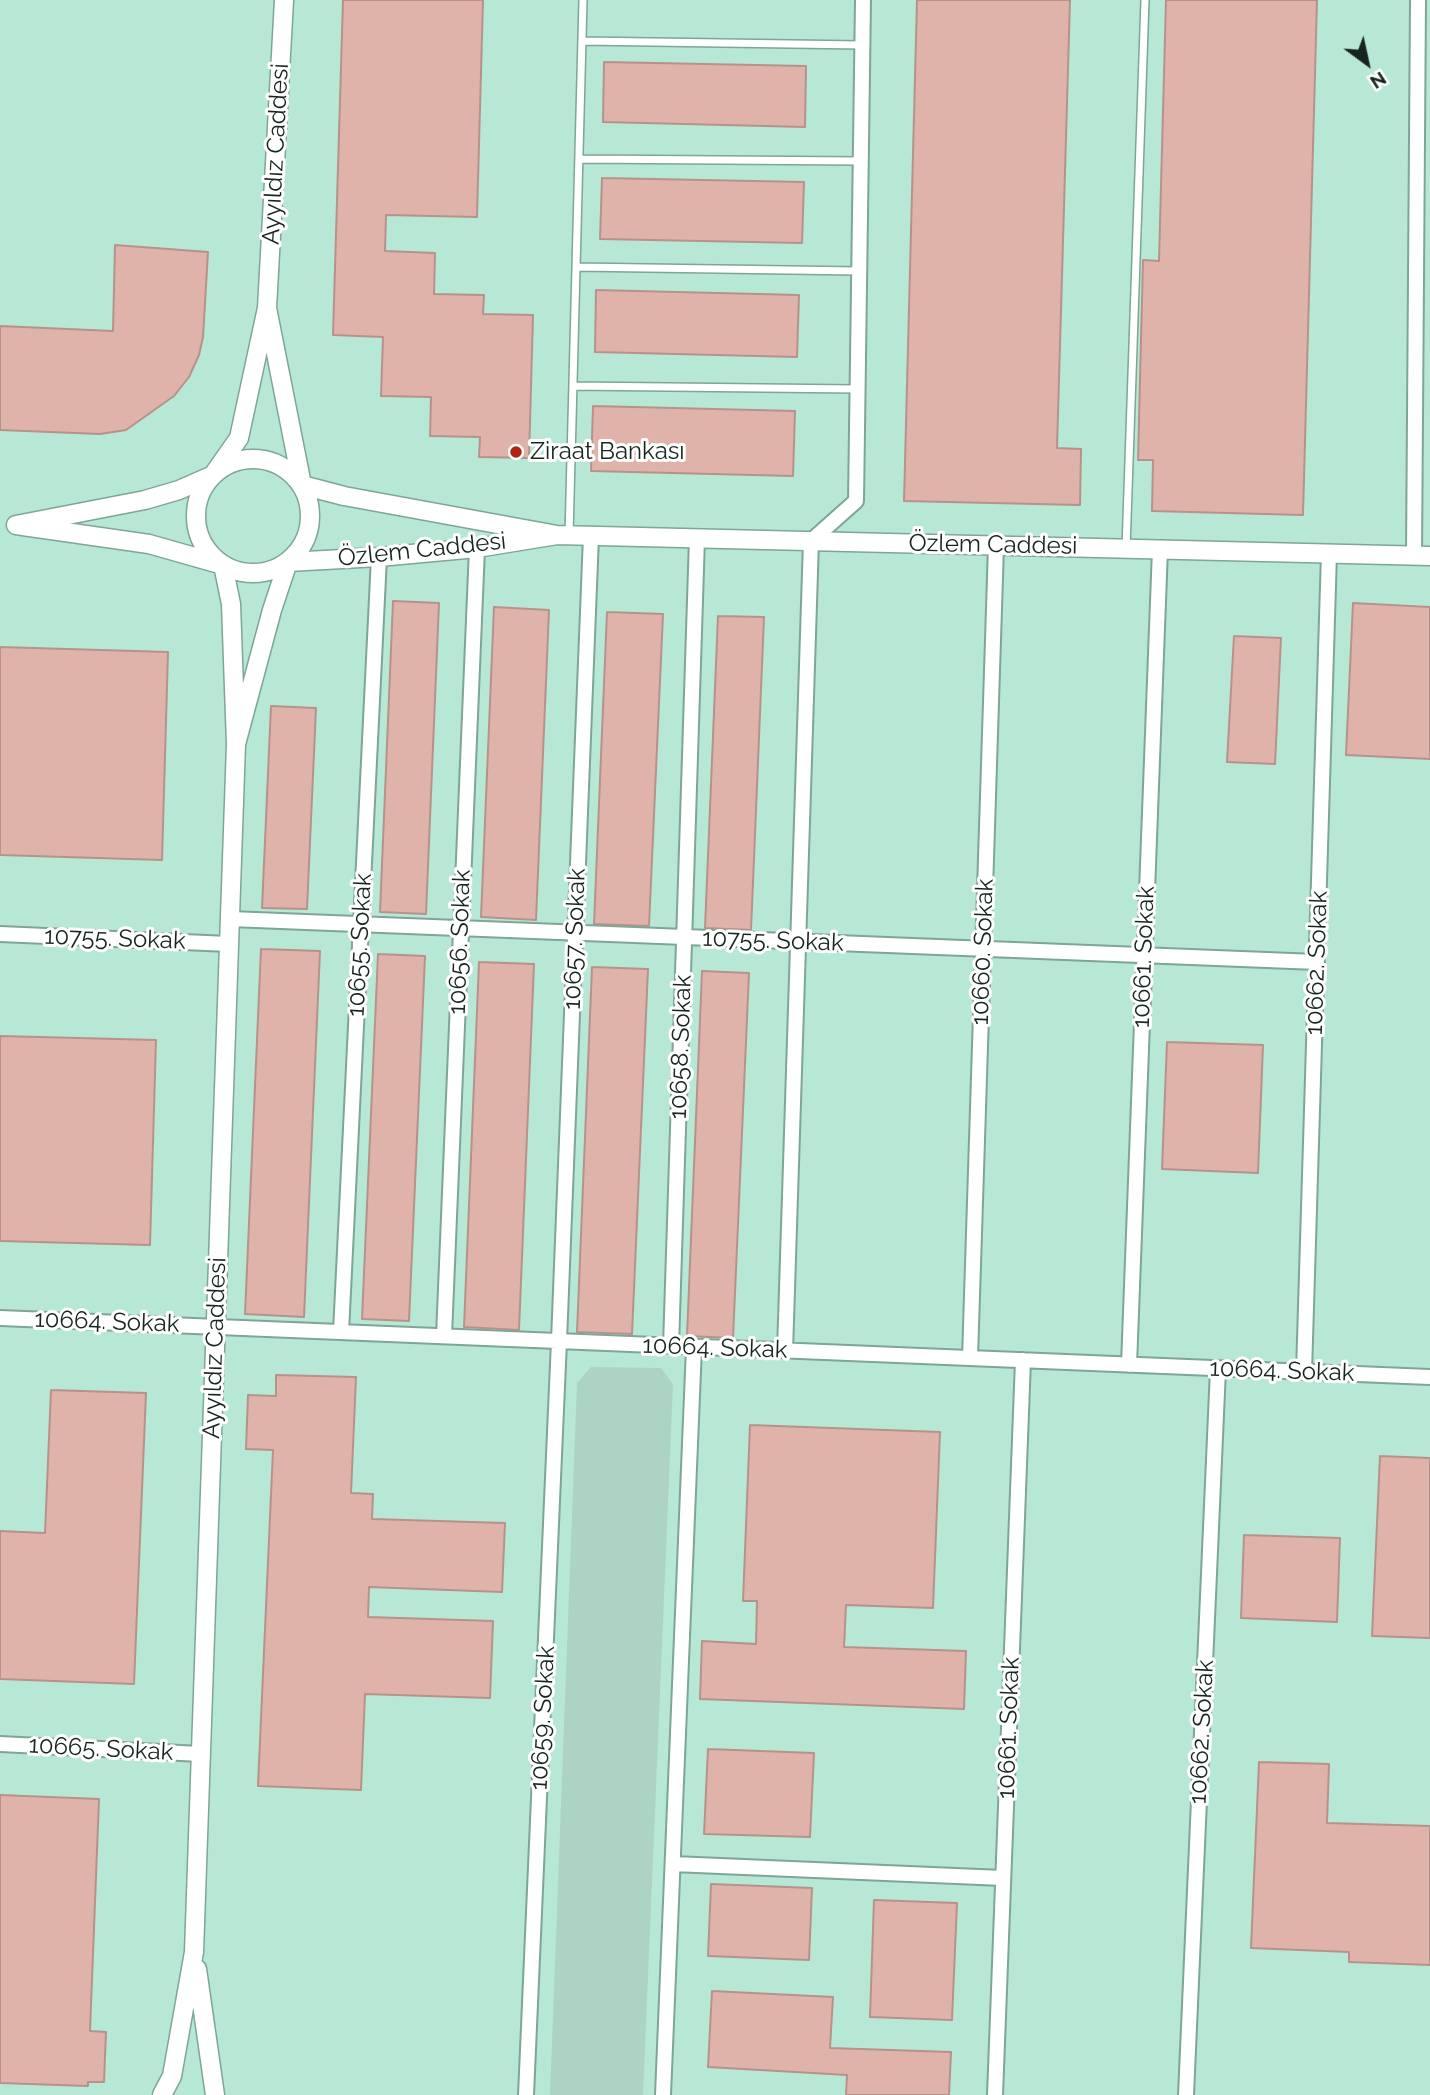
<!DOCTYPE html>
<meta charset="utf-8">
<style>
body{margin:0}
#map{position:relative;width:1430px;height:2095px;overflow:hidden;background:#c9f2e3;font-family:Raleway,sans-serif}
canvas{display:block}
.north{position:absolute;left:1332px;top:28px;width:70px;height:70px;-webkit-text-stroke:5px #fff;paint-order:stroke;rotate:147deg;font-size:19px;font-weight:700;line-height:28px;text-align:center;color:#162520}
.north::after{content:'';display:block;margin:auto;width:24px;height:32px;background:#162520;clip-path:polygon(50% 0,100% 100%,50% 72%,0 100%)}
</style>
<div id="map">
<canvas width="1430" height="2095"></canvas>
<div class="north">N</div>
</div>
<script>
const ctx = document.querySelector('canvas').getContext('2d');
ctx.lineJoin = 'round';
function fillPath(path, color) { ctx.fillStyle = color; ctx.fill(path, 'evenodd'); }
const toPath = rows => new Path2D(rows.map(r => 'M' + r).join(''));
function stroke(path, color, width, dash) { ctx.strokeStyle = color; ctx.lineWidth = width; ctx.lineCap = dash ? 'butt' : 'round'; ctx.setLineDash(dash || []); ctx.stroke(path); }
function label(font, color, halo, rows, align = 'center') {
  ctx.font = font + ' Raleway,sans-serif'; ctx.lineWidth = 6; ctx.setLineDash([]); ctx.textBaseline = 'middle'; ctx.strokeStyle = halo; ctx.fillStyle = color; for (const [text, x, y, turn = 0] of rows) {
    ctx.save(); ctx.translate(x, y); ctx.rotate((+turn || 0) * Math.PI / 180); ctx.textAlign = isNaN(turn) ? turn : align; if (halo) ctx.strokeText(text, 0, 0); ctx.fillText(text, 0, 0); ctx.restore();
  }
}
fillPath(toPath([
 [0,0,1430,0,1430,2095,0,2095]
]), '#b7e8d5');
fillPath(toPath([
 [591,1367,661,1368,673,1384,643,2095,550,2095,577,1383]
]), '#acd3c4');
const building = toPath([
 [343,0,483,0,477,217,386,215,385,251,435,253,434,294,484,295,483,314,533,315,529,458,479,457,480,437,430,436,431,397,381,396,383,337,333,335,343,0],
 [917,0,1070,0,1057,448,1081,449,1080,505,904,501,917,0],
 [1166,0,1317,0,1303,515,1152,511,1153,460,1138,460,1143,260,1159,261,1166,0],
 [604,62,806,66,805,127,603,122,604,62],
 [602,178,804,182,802,243,600,239,602,178],
 [115,245,208,252,203,337,199,355,189,377,174,396,126,430,100,434,0,430,0,326,113,331,115,245],
 [596,290,799,295,797,357,595,352,596,290],
 [593,406,795,411,793,476,591,471,593,406],
 [393,601,439,603,426,914,380,912,393,601],
 [1353,603,1430,607,1430,759,1346,755,1353,603],
 [494,607,549,610,536,920,481,917,494,607],
 [607,612,663,614,649,926,594,924,607,612],
 [718,616,764,617,751,930,705,928,718,616],
 [1234,636,1281,638,1275,764,1227,762,1234,636],
 [0,647,168,652,162,860,0,855,0,647],
 [271,706,316,708,307,909,262,908,271,706],
 [261,949,320,951,304,1317,245,1314,261,949],
 [378,954,425,956,409,1321,362,1319,378,954],
 [479,962,534,964,519,1330,464,1327,479,962],
 [592,967,648,969,632,1334,577,1332,592,967],
 [702,971,749,973,733,1338,687,1336,702,971],
 [0,1036,156,1040,150,1245,0,1241,0,1036],
 [1167,1042,1263,1045,1258,1173,1162,1169,1167,1042],
 [276,1375,356,1377,351,1493,373,1494,372,1519,505,1523,502,1592,369,1587,368,1617,493,1621,490,1698,365,1694,361,1790,258,1786,273,1450,246,1449,248,1395,276,1396,276,1375],
 [51,1390,146,1393,134,1684,0,1679,0,1531,45,1533,51,1390],
 [750,1425,940,1432,933,1608,846,1605,844,1647,966,1651,964,1709,700,1699,702,1641,756,1644,757,1601,743,1601,750,1425],
 [1380,1456,1430,1458,1430,1638,1372,1636,1380,1456],
 [1244,1535,1340,1538,1337,1622,1241,1618,1244,1535],
 [708,1749,814,1753,810,1837,704,1834,708,1749],
 [1259,1762,1329,1764,1327,1823,1430,1826,1430,1965,1349,1962,1349,1952,1251,1948,1259,1762],
 [0,1795,99,1799,90,2031,106,2032,104,2082,88,2082,88,2086,0,2083,0,1795],
 [711,1884,812,1888,809,1960,708,1956,711,1884],
 [874,1900,957,1903,952,2020,870,2017,874,1900],
 [712,1991,833,1997,830,2048,951,2052,949,2095,846,2095,847,2075,708,2067,712,1991]
]);
fillPath(building, '#dfb3aa');
stroke(building, '#b7928b', 2);
const service = toPath([
 [582,41,862,45],
 [579,159,861,161],
 [576,267,859,271],
 [573,386,857,389],
 [569,535,583,0],
 [1126,548,1145,0]
]);
const minor = toPath([
 [1414,555,1418,0],
 [230,919,1317,962],
 [0,934,229,944],
 [0,1318,1430,1377],
 [341,1332,379,557],
 [444,1336,477,548],
 [671,1346,697,538],
 [785,1351,811,541,856,501,863,0],
 [970,1358,996,546],
 [1129,1365,1160,549],
 [1304,1372,1329,553],
 [0,1744,201,1754],
 [673,1864,1003,1878],
 [526,2095,559,1341,591,536],
 [663,2095,694,1347],
 [995,2095,1023,1360],
 [1186,2095,1218,1369]
]);
const tertiary = toPath([
 [267,308,302,485,344,496,557,535,477,548,379,557,288,562,272,610,236,744,231,604,223,565,149,544,16,525,145,500,179,490,213,475,239,438,267,308],
 [267,308,284,0],
 '196 516a57 57 0 1 1 114 0a57 57 0 1 1-114 0Z',
 [557,535,1430,556],
 [197,1969,215,2095],
 [162,2095,172,2076,194,1952,236,744]
]);
stroke(service, '#7ea596', 10);
stroke(minor, '#7ea596', 18);
stroke(tertiary, '#7ea596', 21);
stroke(service, '#fff', 7);
stroke(minor, '#fff', 14);
stroke(tertiary, '#fff', 18);
for (const [x, y, r, color] of [
 [516,452,7,"#b22412"]
]) { const dot = new Path2D(); dot.arc(x, y, r, 0, 2 * Math.PI); ctx.fillStyle = color; ctx.fill(dot); stroke(dot, '#fff', 2.5); }
label('24px', '#162520', '#fff', [
 ["Ayyıldız Caddesi",276,154,-87],
 ["Özlem Caddesi",993,545,1],
 ["Özlem Caddesi",422,550,-6],
 ["10755. Sokak",115,939,2],
 ["10657. Sokak",575,939,-88],
 ["10755. Sokak",773,941,2],
 ["10656. Sokak",460,942,-88],
 ["10655. Sokak",360,945,-87],
 ["10660. Sokak",983,952,-88],
 ["10661. Sokak",1144,957,-88],
 ["10662. Sokak",1317,963,-88],
 ["10658. Sokak",681,1047,-88],
 ["10664. Sokak",107,1322,2],
 ["Ayyıldız Caddesi",215,1348,-88],
 ["10664. Sokak",715,1348,2],
 ["10664. Sokak",1282,1371,2],
 ["10659. Sokak",543,1718,-87],
 ["10661. Sokak",1009,1728,-88],
 ["10662. Sokak",1202,1732,-87],
 ["10665. Sokak",101,1749,3]
]);
label('24px', '#162520', '#fff', [
 ["Ziraat Bankası",530,452]
], 'left');
</script>
